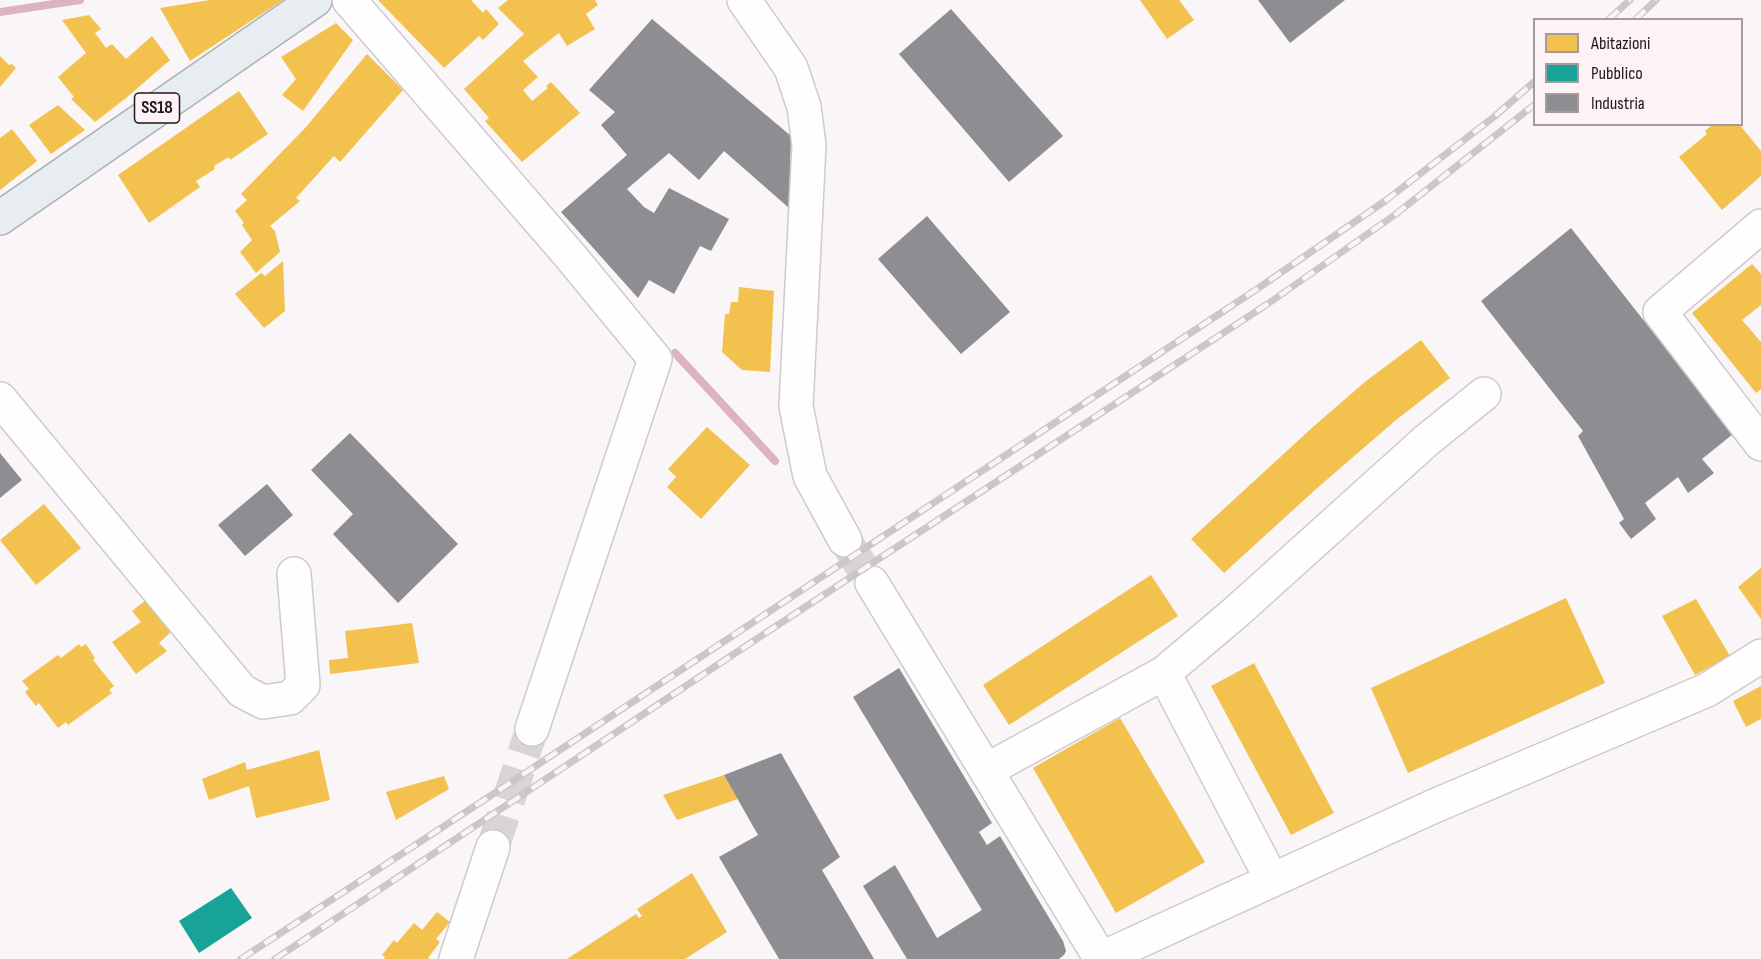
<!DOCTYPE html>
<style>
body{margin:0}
#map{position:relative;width:1761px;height:959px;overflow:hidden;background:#faf5f6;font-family:"Sofia Sans Condensed",sans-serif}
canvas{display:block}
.legend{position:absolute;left:1533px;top:18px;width:210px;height:108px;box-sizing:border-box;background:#fdf2f5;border:2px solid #a49b9d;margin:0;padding:8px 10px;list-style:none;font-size:18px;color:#1e1819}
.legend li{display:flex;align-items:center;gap:12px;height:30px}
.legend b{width:30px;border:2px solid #a49b9d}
</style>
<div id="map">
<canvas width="1761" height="959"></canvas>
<ul class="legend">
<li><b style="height:16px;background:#f2c14e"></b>Abitazioni</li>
<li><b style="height:16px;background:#17a398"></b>Pubblico</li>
<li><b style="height:16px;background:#8d8d92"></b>Industria</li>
</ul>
</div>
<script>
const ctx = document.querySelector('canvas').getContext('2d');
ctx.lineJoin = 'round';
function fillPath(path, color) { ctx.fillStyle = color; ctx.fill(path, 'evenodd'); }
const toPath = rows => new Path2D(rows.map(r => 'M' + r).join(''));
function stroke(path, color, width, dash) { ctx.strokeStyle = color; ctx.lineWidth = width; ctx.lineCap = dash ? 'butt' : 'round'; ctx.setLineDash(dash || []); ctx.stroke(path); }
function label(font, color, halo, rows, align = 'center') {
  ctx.font = font + ' "Sofia Sans Condensed",sans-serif'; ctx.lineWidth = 6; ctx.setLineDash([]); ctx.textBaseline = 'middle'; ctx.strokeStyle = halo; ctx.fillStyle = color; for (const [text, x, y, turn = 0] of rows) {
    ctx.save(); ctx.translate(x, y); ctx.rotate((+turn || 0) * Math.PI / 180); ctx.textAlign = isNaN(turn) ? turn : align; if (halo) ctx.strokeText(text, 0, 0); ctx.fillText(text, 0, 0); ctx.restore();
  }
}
fillPath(toPath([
 [210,0,283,0,190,61,160,8],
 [378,0,471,0,483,13,486,9,499,24,483,40,479,36,444,68],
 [508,0,595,0,598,5,586,14,595,29,567,46,559,33,523,61,538,77,523,90,532,101,548,88,546,86,551,82,580,113,522,162,485,121,489,118,464,89,524,34,498,8],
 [1140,0,1179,0,1194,20,1167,39],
 [89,15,101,29,95,33,106,48,112,44,126,59,152,36,170,60,126,98,95,122,71,99,74,97,58,77,86,53,62,20],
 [336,23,353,40,303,111,282,95,296,79,281,57],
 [367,54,403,90,340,162,334,156,296,198,300,201,270,226,275,231,280,252,256,273,240,252,252,240,242,225,244,223,235,211,247,200,241,194,306,127],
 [0,56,9,65,12,64,16,68,0,87],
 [239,91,268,134,230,160,229,157,214,166,215,169,196,181,200,187,149,223,118,175],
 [58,105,85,130,51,154,29,125],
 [1713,124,1739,124,1761,151,1761,176,1722,210,1679,157,1707,134,1705,131],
 [12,129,37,161,0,190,0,138],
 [283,261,285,311,264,328,235,294,261,273,265,276],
 [1752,264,1761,274,1761,305,1742,320,1761,342,1761,389,1756,393,1692,313],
 [739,287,774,291,770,372,742,370,722,352,725,314,729,314,731,302,738,302],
 [1421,340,1450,378,1396,420,1315,490,1224,573,1191,539,1314,426,1366,381],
 [707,427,750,465,701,519,667,487,676,477,668,469],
 [44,504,81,548,36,585,0,540],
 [1761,568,1761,619,1738,587],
 [1151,575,1178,616,1009,725,983,685],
 [1566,598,1605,683,1408,773,1371,688],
 [1696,599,1730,656,1695,675,1662,616],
 [146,600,172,631,159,643,167,651,136,674,112,642,141,622,132,611],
 [412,623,419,663,330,674,329,660,348,658,345,631],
 [79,644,81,647,86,644,95,658,93,660,114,686,109,690,112,693,68,725,66,722,58,728,39,703,36,706,25,692,29,689,22,681,58,655,61,658],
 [1254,663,1334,813,1291,835,1211,686],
 [1761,686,1761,719,1746,727,1733,701],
 [1120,718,1205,862,1116,913,1033,768],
 [319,750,330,800,256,818,249,786,209,800,202,779,245,762,247,770],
 [724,775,738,799,677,820,663,795],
 [444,776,449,789,396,820,386,792],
 [692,873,727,932,685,959,567,959,636,914,639,918,642,916,637,909],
 [437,912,450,922,436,939,440,942,428,958,430,959,384,959,385,957,382,955,394,940,397,943,414,923,422,930]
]), '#f2c14e');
fillPath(toPath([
 [231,888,252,918,199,953,179,921]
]), '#17a398');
fillPath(toPath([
 [1258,0,1345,0,1290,43],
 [951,9,1063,136,1009,182,899,54],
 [652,19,791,136,789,208,724,151,699,180,669,153,627,189,644,207,654,213,669,188,729,219,711,251,700,246,674,294,649,280,638,298,561,212,627,155,601,125,615,112,589,90],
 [927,216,1010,312,961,354,878,259],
 [1571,228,1733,434,1702,459,1714,473,1688,493,1678,477,1645,503,1656,519,1631,539,1619,523,1624,519,1578,436,1583,431,1481,301],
 [350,433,458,544,398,603,333,534,353,514,311,470],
 [0,453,22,480,0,498],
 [267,484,293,515,245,556,218,525],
 [899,668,992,823,979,832,987,845,1000,836,1063,941,1066,951,1064,955,1059,959,907,959,863,886,895,865,937,938,982,910,853,697],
 [781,753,840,857,822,870,874,959,779,959,719,857,758,835,724,775]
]), '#8d8d92');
stroke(toPath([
 [0,12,80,0],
 [675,353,775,461]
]), '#dcb3bf', 8);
stroke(toPath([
 [845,540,872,583],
 [493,847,532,729]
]), '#d9d4d5', 33, [33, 16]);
const minor = toPath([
 [349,0,571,257,655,359,532,729],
 [744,0,791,68,804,107,809,145,796,406,810,476,845,540],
 [1761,226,1660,312,1761,444],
 [0,399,242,691,263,702,290,698,303,685,294,574],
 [872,583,1101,959],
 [1164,673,1272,880],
 [987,770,1164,673,1235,613,1427,440,1484,394],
 [456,959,493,847],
 [1100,959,1432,807,1707,690,1761,656]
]);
const major = toPath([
 [0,218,315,0]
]);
stroke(minor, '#cfcacb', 36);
stroke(major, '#abb2b8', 36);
stroke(minor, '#fefefe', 33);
stroke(major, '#e8edf1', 33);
const rail = toPath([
 [1608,20,1630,0],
 [1635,20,1656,0],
 [241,959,510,783,1257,289,1385,201,1495,116,1534,82],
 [275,959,758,638,1269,303,1396,214,1534,105]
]);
stroke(rail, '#c9c7c7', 7);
stroke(rail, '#fdf2f5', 4.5, [14]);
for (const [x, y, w] of [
 [157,108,45]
]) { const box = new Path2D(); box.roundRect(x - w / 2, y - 15, w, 30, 4.5); ctx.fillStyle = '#fdf2f5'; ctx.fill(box); stroke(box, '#1e1819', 1.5); }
label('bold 18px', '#1e1819', null, [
 ["SS18",157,108]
]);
</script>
